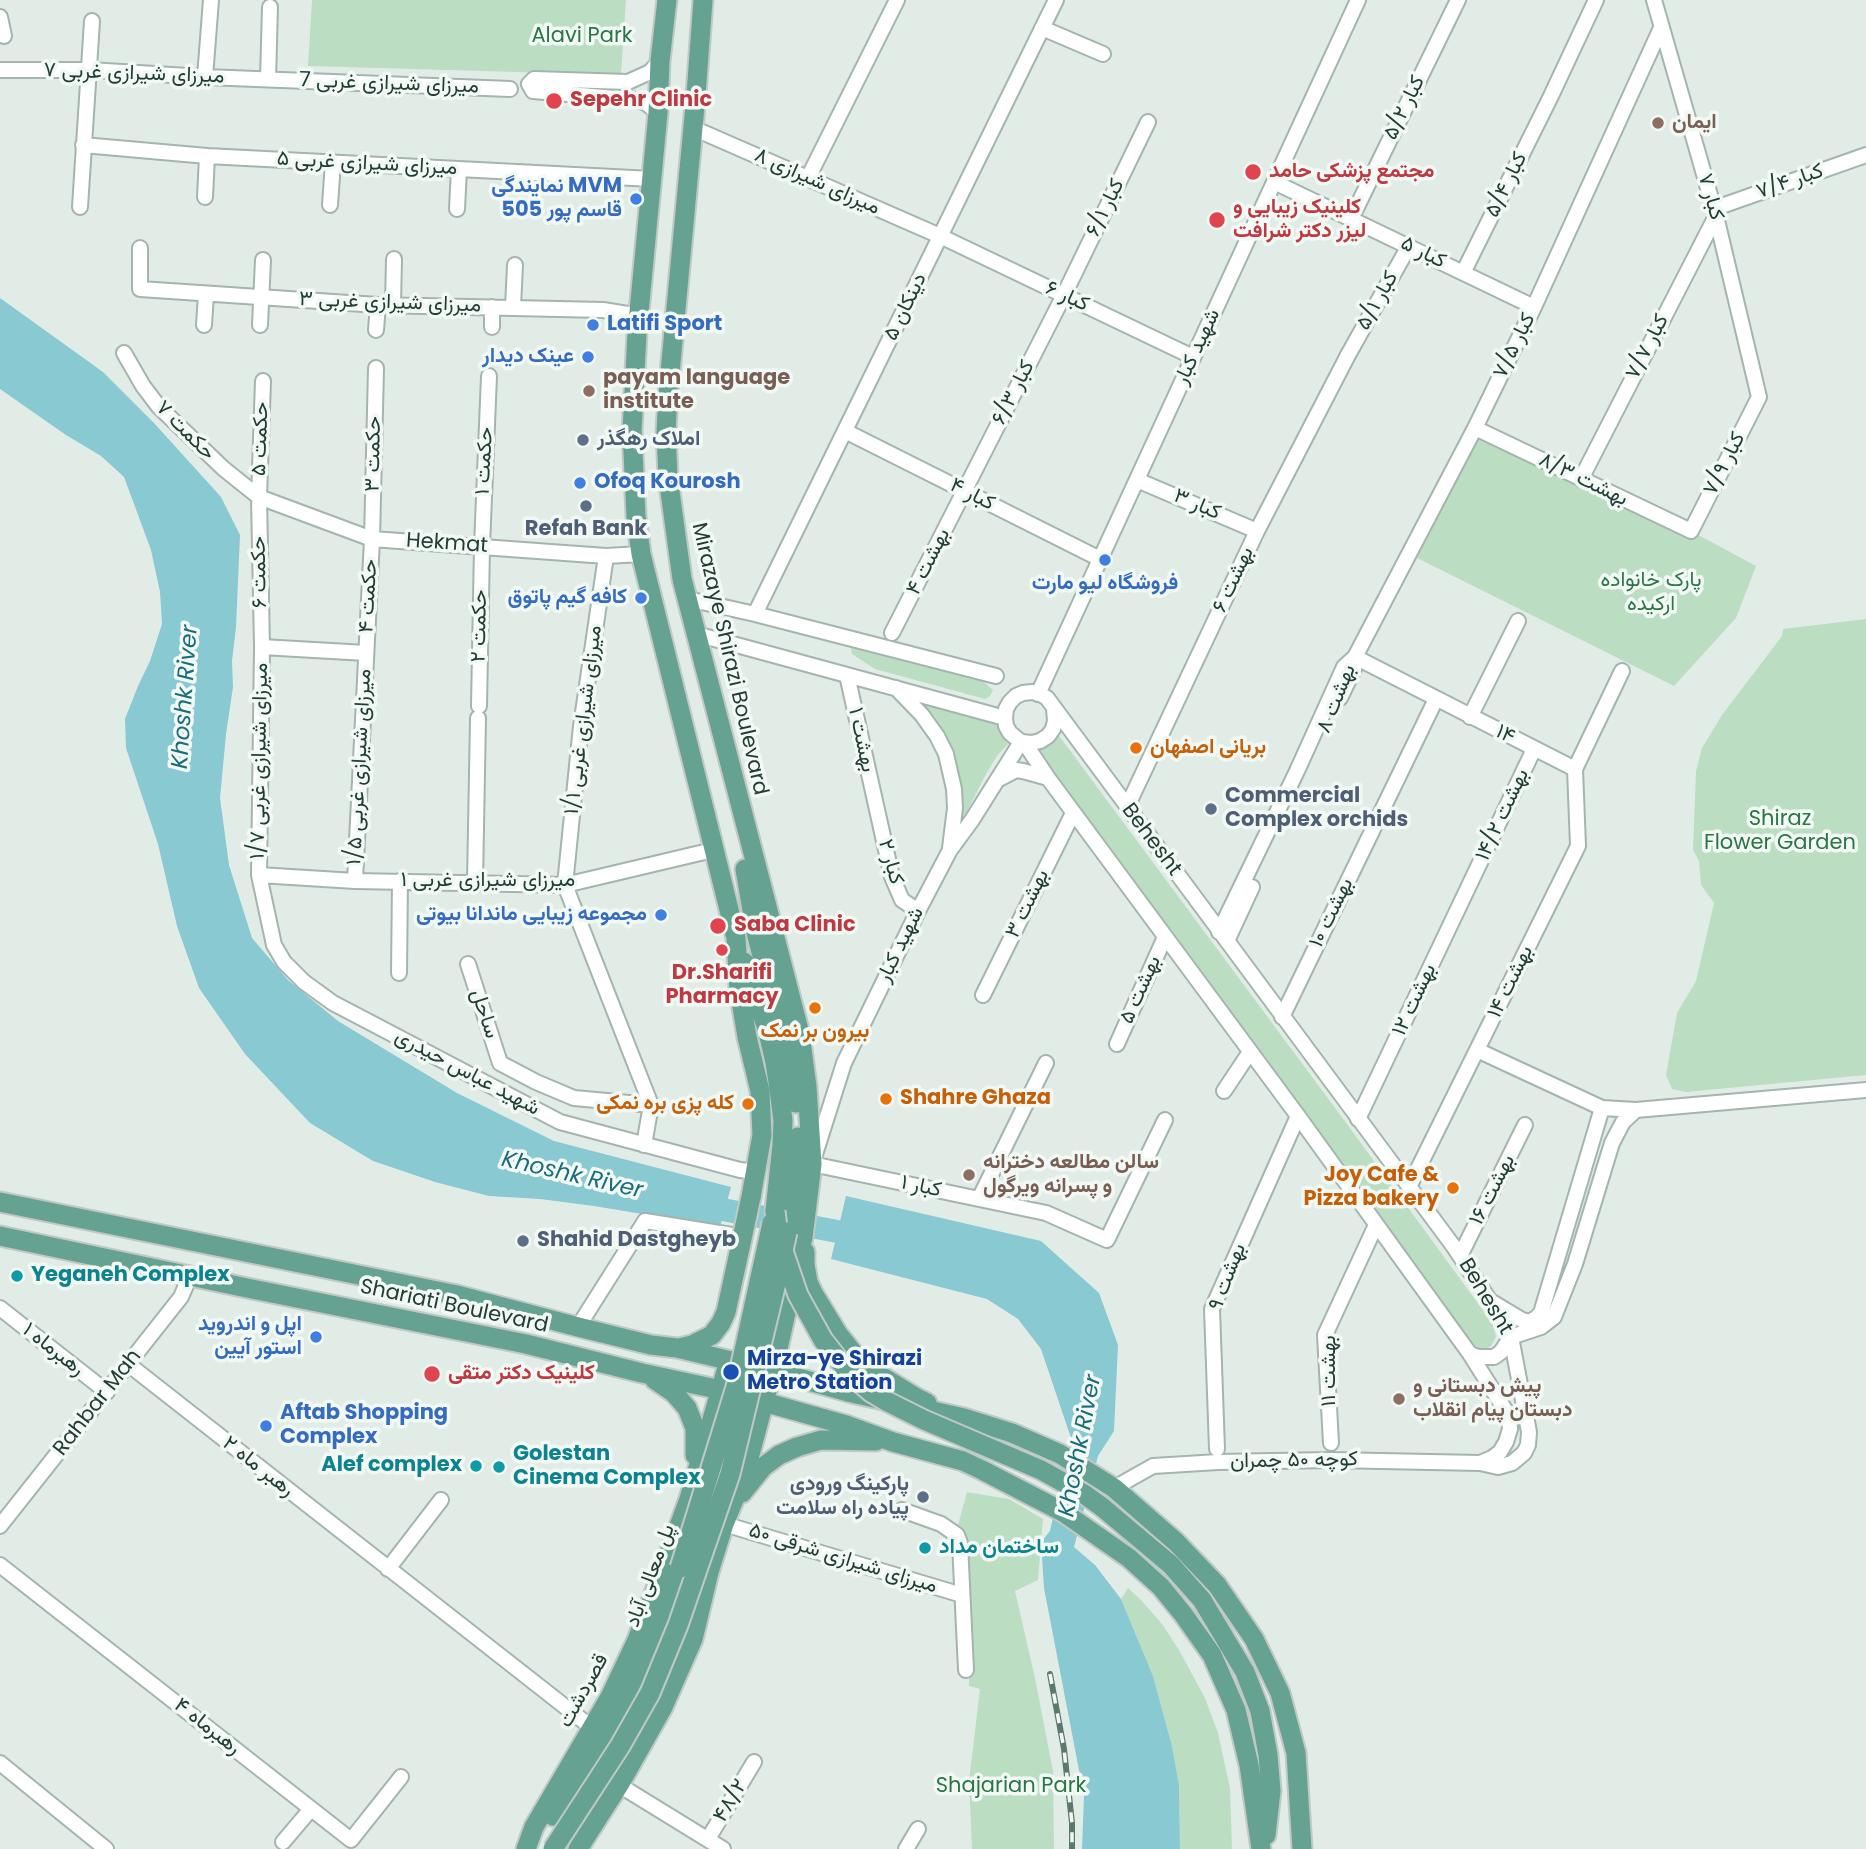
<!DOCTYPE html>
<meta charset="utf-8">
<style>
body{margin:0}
canvas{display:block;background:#e2ece7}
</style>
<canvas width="1866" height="1849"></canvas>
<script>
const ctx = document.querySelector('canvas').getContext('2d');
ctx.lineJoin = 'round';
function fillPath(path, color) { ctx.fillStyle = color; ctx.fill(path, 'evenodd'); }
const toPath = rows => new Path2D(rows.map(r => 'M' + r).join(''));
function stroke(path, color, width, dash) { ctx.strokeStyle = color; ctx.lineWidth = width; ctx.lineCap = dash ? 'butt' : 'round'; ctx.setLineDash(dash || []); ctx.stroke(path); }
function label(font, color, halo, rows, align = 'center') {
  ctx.font = font + ' Poppins,Vazirmatn,sans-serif'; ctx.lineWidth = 7; ctx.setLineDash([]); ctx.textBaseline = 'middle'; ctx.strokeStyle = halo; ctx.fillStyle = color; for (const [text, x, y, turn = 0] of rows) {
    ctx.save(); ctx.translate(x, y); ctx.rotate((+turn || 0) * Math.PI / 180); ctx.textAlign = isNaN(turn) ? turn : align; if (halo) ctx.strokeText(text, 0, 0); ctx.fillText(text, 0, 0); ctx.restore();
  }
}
fillPath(toPath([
 [312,0,626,0,621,75,308,66],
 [1475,428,1691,531,1756,566,1736,618,1674,686,1409,554],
 [1866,619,1866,1075,1686,1092,1672,1089,1666,1075,1677,1013,1696,981,1714,903,1701,885,1699,861,1693,850,1696,771,1702,748,1722,715,1782,636,1783,629],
 [851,648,984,682,993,690,990,696,985,699,875,669,852,654],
 [921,700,992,718,1008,744,997,756,985,776,960,825,963,804,961,785,952,749,935,717],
 [1057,733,1347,1124,1493,1324,1496,1337,1491,1346,1485,1349,1480,1349,1473,1347,1035,749,1049,745],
 [967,1492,1009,1499,1043,1519,1038,1580,1015,1591,1035,1678,1053,1771,1054,1849,972,1849,969,1781,980,1689,969,1686,967,1535,958,1525],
 [1128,1588,1141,1600,1162,1624,1179,1650,1205,1698,1218,1733,1230,1788,1232,1849,1180,1849,1179,1785,1172,1746,1153,1676,1121,1599]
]), '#bbdec3');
fillPath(toPath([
 [0,298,103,372,154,423,221,497,240,535,236,627,232,661,233,687,226,734,220,798,229,865,252,938,288,980,338,1021,457,1093,554,1141,731,1187,720,1227,594,1206,540,1199,489,1196,435,1182,373,1161,310,1123,245,1054,199,988,177,926,158,844,126,748,125,719,138,686,150,661,162,624,160,592,151,550,124,477,101,456,66,435,0,389],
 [846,1196,1041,1241,1099,1293,1118,1345,1114,1431,1098,1456,1074,1547,1095,1565,1121,1599,1153,1676,1172,1746,1179,1785,1180,1849,1082,1849,1084,1796,1044,1588,1041,1542,1050,1531,1071,1438,1041,1349,1018,1319,987,1299,831,1259]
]), '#89c9d2');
stroke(toPath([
 [694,1204,866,1237]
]), '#89c9d2', 23);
const minor = toPath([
 [0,17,4,36],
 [1042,28,1103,54],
 [0,70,89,70,205,77,510,89],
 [205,77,211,0],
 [268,79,270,7],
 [658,113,646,103,638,100,533,91,529,84,534,79,628,82,650,72,660,61],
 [693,128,940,236,1193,357],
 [83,145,207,156,652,179],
 [808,178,897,0],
 [1274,182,1534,307],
 [205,197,207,156],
 [330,205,333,162],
 [80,207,92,21],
 [457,209,459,169],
 [1713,209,1866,155],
 [1351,219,1458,0],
 [140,248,140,289,378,305,603,310,640,316],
 [1463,273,1551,96,1596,0],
 [393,305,394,259],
 [513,307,515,265],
 [204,325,206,294],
 [260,325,263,260],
 [492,327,492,307],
 [376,330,378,305],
 [124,353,143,386,159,407,224,469,259,497,372,539,606,556,641,554],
 [263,381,259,497,262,647,259,875,274,945,284,962,304,982,333,1003,560,1122,740,1170,756,1172],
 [1475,428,1691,531,1759,397,1716,216,1654,0],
 [845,431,1100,559],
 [1581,479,1716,216],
 [1137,480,1257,531],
 [606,556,581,726,565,885,651,1105],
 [688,599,755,614,996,676],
 [755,614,1056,0],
 [892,633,1064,295,1148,122],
 [696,634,1005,718],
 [262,647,366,653],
 [1355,657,1575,769],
 [847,675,892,877,902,900,918,911],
 [896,688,922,715,937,736,946,754,954,789,955,808,950,848],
 [1038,694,1358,0],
 [1340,698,1354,669,1355,657],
 [479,706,482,546,489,376],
 [1054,709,1055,721,1053,729,1048,736,1040,741,1032,743,1021,742,1010,733,1006,726,1005,718,1006,709,1010,702,1016,696,1023,693,1032,692,1040,694,1047,698,1454,1247,1490,1301,1511,1337,1529,1432,1528,1445,1524,1453,1512,1463,1498,1467,1480,1463,1331,1460,1218,1462,1153,1466,1114,1488],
 [1470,717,1518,621],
 [1021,742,972,820,950,850,918,911,844,1063,812,1164,1046,1213,1107,1240,1165,1120],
 [1024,742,1048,778,1298,1116,1470,1354,1509,1416,1510,1429,1506,1442,1500,1452,1492,1458,1480,1463],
 [997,780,1016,770,1023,771,1048,778],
 [1127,807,1257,531,1348,355,1409,246],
 [259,875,355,881,565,885,713,850],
 [355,881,372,539,376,368],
 [475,882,478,718],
 [1219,932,1297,771,1344,667,1355,657,1475,428,1534,307,1661,28],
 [1227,941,1252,887],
 [468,964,500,1063,536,1082,574,1098,651,1105],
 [399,973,400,881],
 [983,995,1073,813],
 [1282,1017,1436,699],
 [1117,1044,1165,937],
 [1477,1050,1602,1108,1636,1110,1866,1090],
 [1224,1091,1250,1052],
 [1358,1119,1534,749],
 [644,1145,651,1105],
 [1409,1187,1578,846,1575,769,1622,671],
 [979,1199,1046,1063],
 [1460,1256,1525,1125],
 [1492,1302,1522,1320,1529,1322,1536,1318,1541,1313,1602,1108],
 [0,1308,107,1392],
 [578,1327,645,1221,744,1237],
 [1470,1354,1478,1357,1494,1357,1501,1352,1511,1337,1541,1327,1554,1317,1575,1264,1612,1143,1623,1122,1636,1110],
 [128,1364,591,1727],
 [1331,1443,1325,1335,1376,1225],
 [1217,1449,1212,1309,1298,1116],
 [902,1510,941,1524,957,1535,960,1543,966,1670],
 [724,1524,962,1595],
 [0,1526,181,1297,190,1276],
 [0,1565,351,1840,401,1777],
 [388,1569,441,1500],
 [0,1763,106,1849],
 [619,1785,723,1849],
 [708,1839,754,1762],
 [283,1842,311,1809],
 [906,1849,918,1829]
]);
const major = toPath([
 [667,0,660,61,658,113,637,333,632,431,636,516,641,554,736,938,739,989,747,1037,760,1091,762,1135,751,1197],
 [745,869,755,928,791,1072,796,1103],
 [744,962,767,1028,775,1062,779,1089,783,1121,782,1145,775,1211],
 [0,1202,457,1295,578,1327,651,1345,677,1348,773,1371,852,1393,964,1418,1012,1433,1060,1454,1114,1488,1176,1542,1217,1585,1254,1639,1280,1693,1296,1753,1302,1849],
 [787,1232,799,1162,798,1137],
 [0,1236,247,1288,526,1344,642,1373,721,1390,846,1425,893,1442,963,1461,982,1470,1063,1512,1129,1558,1161,1587,1183,1614,1212,1655,1236,1710,1249,1765,1261,1849],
 [805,1252,805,1265,808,1282,813,1293,838,1334,854,1354,873,1371,917,1398,927,1403],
 [679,1348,692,1345,712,1335,721,1323,726,1312,740,1248],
 [655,1380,674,1393,687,1408,695,1428,695,1455],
 [742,1493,763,1467,779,1455,797,1447,821,1440,876,1441],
 [1102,1507,1171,1565,1202,1600,1245,1672,1260,1711,1268,1755,1271,1791,1266,1835],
 [553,1816,605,1736,643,1660,680,1568],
 [526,1849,534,1827,610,1697,637,1640,689,1499,729,1361],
 [578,1849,619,1785,663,1707,693,1639,709,1572,724,1524,745,1473,777,1353,803,1237,812,1164,807,1087,800,1034,682,579,668,477,666,432,668,394,696,95,703,0]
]);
stroke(minor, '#a5b4ae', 18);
stroke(major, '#c1c9c6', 23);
stroke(minor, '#fff', 14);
stroke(major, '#66a291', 19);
const rail = toPath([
 [1050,1674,1064,1749,1072,1823,1072,1849]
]);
stroke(rail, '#5c7970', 6);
stroke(rail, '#f2f9f5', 3.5, [10]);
const majorBridge = toPath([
 [775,1211,778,1236,798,1295,823,1340,849,1373,871,1392,888,1402,924,1420,1041,1470,1084,1494,1102,1507],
 [740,1248,751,1197],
 [680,1568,736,1387,772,1223],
 [553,1849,620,1746,650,1693,678,1625,730,1474,776,1283,787,1232]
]);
stroke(majorBridge, '#c1c9c6', 23, []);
stroke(majorBridge, '#66a291', 19);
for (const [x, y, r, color] of [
 [554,101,9,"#e0444e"],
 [1658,123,7,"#8d6e63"],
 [1253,172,9,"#e0444e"],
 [636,199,7,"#3f7fe0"],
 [1217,220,9,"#e0444e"],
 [593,325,7,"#3f7fe0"],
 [588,357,7,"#3f7fe0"],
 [589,391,7,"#8d6e63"],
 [583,440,7,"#5c6f8a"],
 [580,483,7,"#3f7fe0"],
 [586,506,7,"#5c6f8a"],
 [1105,560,7,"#3f7fe0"],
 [641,598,7,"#3f7fe0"],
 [1136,748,7,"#e8710a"],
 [1211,809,7,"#5c6f8a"],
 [661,915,7,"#3f7fe0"],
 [718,926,9,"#e0444e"],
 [722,950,7,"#e0444e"],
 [815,1008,7,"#e8710a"],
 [886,1099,7,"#e8710a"],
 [748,1104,7,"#e8710a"],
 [969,1175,7,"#8d6e63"],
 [1453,1188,7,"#e8710a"],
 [523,1241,7,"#5c6f8a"],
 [17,1276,7,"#0f9aa8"],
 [316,1337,7,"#3f7fe0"],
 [731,1372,9,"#1a4fb4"],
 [432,1374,9,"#e0444e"],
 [1399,1399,7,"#8d6e63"],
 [266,1426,7,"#3f7fe0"],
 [476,1466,7,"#0f9aa8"],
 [499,1467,7,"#0f9aa8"],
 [923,1497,7,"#5c6f8a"],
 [925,1548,7,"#0f9aa8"]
]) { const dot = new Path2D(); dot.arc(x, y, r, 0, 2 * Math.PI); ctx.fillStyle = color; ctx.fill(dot); stroke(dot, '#f2f9f5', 2.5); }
label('21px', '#2b7546', '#f2f9f5', [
 ["Alavi Park",582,37],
 ["پارک خانواده",1651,581],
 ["ارکیده",1651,605],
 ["Shiraz",1780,820],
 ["Flower Garden",1780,844],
 ["Shajarian Park",1011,1787]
]);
label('21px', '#223d35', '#f2f9f5', [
 ["۷ میرزای شیرازی غربی",134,74,2],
 ["میرزای شیرازی غربی 7",389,84,2],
 ["۵/۲ کبار",1405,108,-64],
 ["۵ میرزای شیرازی غربی",367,164,3],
 ["۸ میرزای شیرازی",817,182,24],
 ["۷/۴ کبار",1790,182,-19],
 ["۵/۴ کبار",1507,185,-64],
 ["۷ کبار",1710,197,74],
 ["۶/۱ کبار",1106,208,-64],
 ["۵ کبار",1423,253,26],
 ["۶ کبار",1067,297,25],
 ["۵/۱ کبار",1378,301,-61],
 ["۳ میرزای شیرازی غربی",390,303,2],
 ["۵ دینکان",906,307,-64],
 ["۷/۵ کبار",1515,346,-64],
 ["شهید کبار",1198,347,-65],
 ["۷/۷ کبار",1648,347,-63],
 ["۶/۳ کبار",1014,393,-63],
 ["۷ حکمت",185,431,45],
 ["۵ حکمت",261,439,-88],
 ["۳ حکمت",374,454,-89],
 ["۱ حکمت",485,461,-87],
 ["۷/۹ کبار",1725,464,-63],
 ["بهشت ۸/۳",1583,480,26],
 ["۴ کبار",972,495,27],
 ["۳ کبار",1197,505,23],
 ["Hekmat",447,544,4],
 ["۴ بهشت",929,562,-63],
 ["۶ حکمت",260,572,-91],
 ["۶ بهشت",1234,580,-65],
 ["۴ حکمت",369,596,-87],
 ["۲ حکمت",480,626,-89],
 ["Mirazaye Shirazi Boulevard",729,659,77],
 ["۸ بهشت",1337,699,-68],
 ["۱/۱ میرزای شیرازی غربی",584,720,-83],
 ["۱۴",1505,735,27],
 ["۱ بهشت",861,740,78],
 ["۱/۷ میرزای شیرازی غربی",260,761,-89],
 ["۱/۵ میرزای شیرازی غربی",360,767,-87],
 ["۱۴/۲ بهشت",1503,815,-65],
 ["Behesht",1151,840,53],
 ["۲ کبار",890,862,74],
 ["۱ میرزای شیرازی غربی",488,881],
 ["۳ بهشت",1028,904,-64],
 ["۱۰ بهشت",1332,913,-64],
 ["شهید کبار",901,945,-64],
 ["۱۴ بهشت",1511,982,-64],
 ["۵ بهشت",1141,990,-66],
 ["۱۲ بهشت",1415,1000,-65],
 ["ساحل",484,1014,72],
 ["شهید عباس حیدری",467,1073,28],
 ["۱ کبار",921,1187,12],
 ["۱۶ بهشت",1493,1190,-63],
 ["۹ بهشت",1228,1277,-69],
 ["Behesht",1485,1297,59],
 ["Shariati Boulevard",454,1307,12],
 ["۱ رهبرماه",53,1350,38],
 ["۱۱ بهشت",1330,1371,-90],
 ["Rahbar Mah",98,1403,-52],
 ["کوچه ۵۰ چمران",1294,1461,-1],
 ["۲ رهبر ماه",258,1467,38],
 ["۵۰ میرزای شیرازی شرقی",843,1559,17],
 ["پل معالی آباد",651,1576,-70],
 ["قصردشت",584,1691,-61],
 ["۴ رهبرماه",207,1727,38],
 ["۴۸/۲",731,1801,-59]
]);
label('bold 21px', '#be3a42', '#f2f9f5', [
 ["Sepehr Clinic",570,101],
 ["مجتمع پزشکی حامد",1269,172],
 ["کلینیک زیبایی و",1233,208],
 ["لیزر دکتر شرافت",1233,232],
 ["Saba Clinic",734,926],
 ["Dr.Sharifi",722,974,"center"],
 ["Pharmacy",722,998,"center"],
 ["کلینیک دکتر متقی",448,1374]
], 'left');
label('bold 21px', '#785e54', '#f2f9f5', [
 ["ایمان",1672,123],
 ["payam language",603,379],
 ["institute",603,403],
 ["سالن مطالعه دخترانه",983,1163],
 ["و پسرانه ویرگول",983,1187],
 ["پیش دبستانی و",1413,1387],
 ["دبستان پیام انقلاب",1413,1411]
], 'left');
label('bold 21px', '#366cbe', '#f2f9f5', [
 ["نمایندگی MVM",622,187],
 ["505 قاسم پور",622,211],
 ["Latifi Sport",607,325,"left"],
 ["عینک دیدار",574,357],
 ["Ofoq Kourosh",594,483,"left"],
 ["فروشگاه لیو مارت",1105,584,"center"],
 ["کافه گیم پاتوق",627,598],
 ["مجموعه زیبایی ماندانا بیوتی",647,915],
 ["اپل و اندروید",302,1325],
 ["استور آیین",302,1349],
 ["Aftab Shopping",280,1414,"left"],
 ["Complex",280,1438,"left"]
], 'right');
label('bold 21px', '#4e5e75', '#f2f9f5', [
 ["املاک رهگذر",597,440],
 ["Refah Bank",586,530,"center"],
 ["Commercial",1225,797],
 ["Complex orchids",1225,821],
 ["Shahid Dastgheyb",537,1241],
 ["پارکینگ ورودی",909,1485,"right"],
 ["پیاده راه سلامت",909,1509,"right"]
], 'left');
label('bold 21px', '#c56008', '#f2f9f5', [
 ["بریانی اصفهان",1150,748],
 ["بیرون بر نمک",815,1032,"center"],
 ["Shahre Ghaza",900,1099],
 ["کله پزی بره نمکی",734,1104,"right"],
 ["Joy Cafe &",1439,1176,"right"],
 ["Pizza bakery",1439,1200,"right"]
], 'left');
label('bold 21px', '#0d838f', '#f2f9f5', [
 ["Yeganeh Complex",31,1276],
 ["Golestan",513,1455],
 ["Cinema Complex",513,1479],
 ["Alef complex",462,1466,"right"],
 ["ساختمان مداد",939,1548]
], 'left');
label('bold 21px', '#164399', '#f2f9f5', [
 ["Mirza-ye Shirazi",747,1360],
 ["Metro Station",747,1384]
], 'left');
label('italic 23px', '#1b6d7a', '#f2f9f5', [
 ["Khoshk River",186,697,-86],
 ["Khoshk River",572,1176,13],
 ["Khoshk River",1081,1446,-79]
]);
</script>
